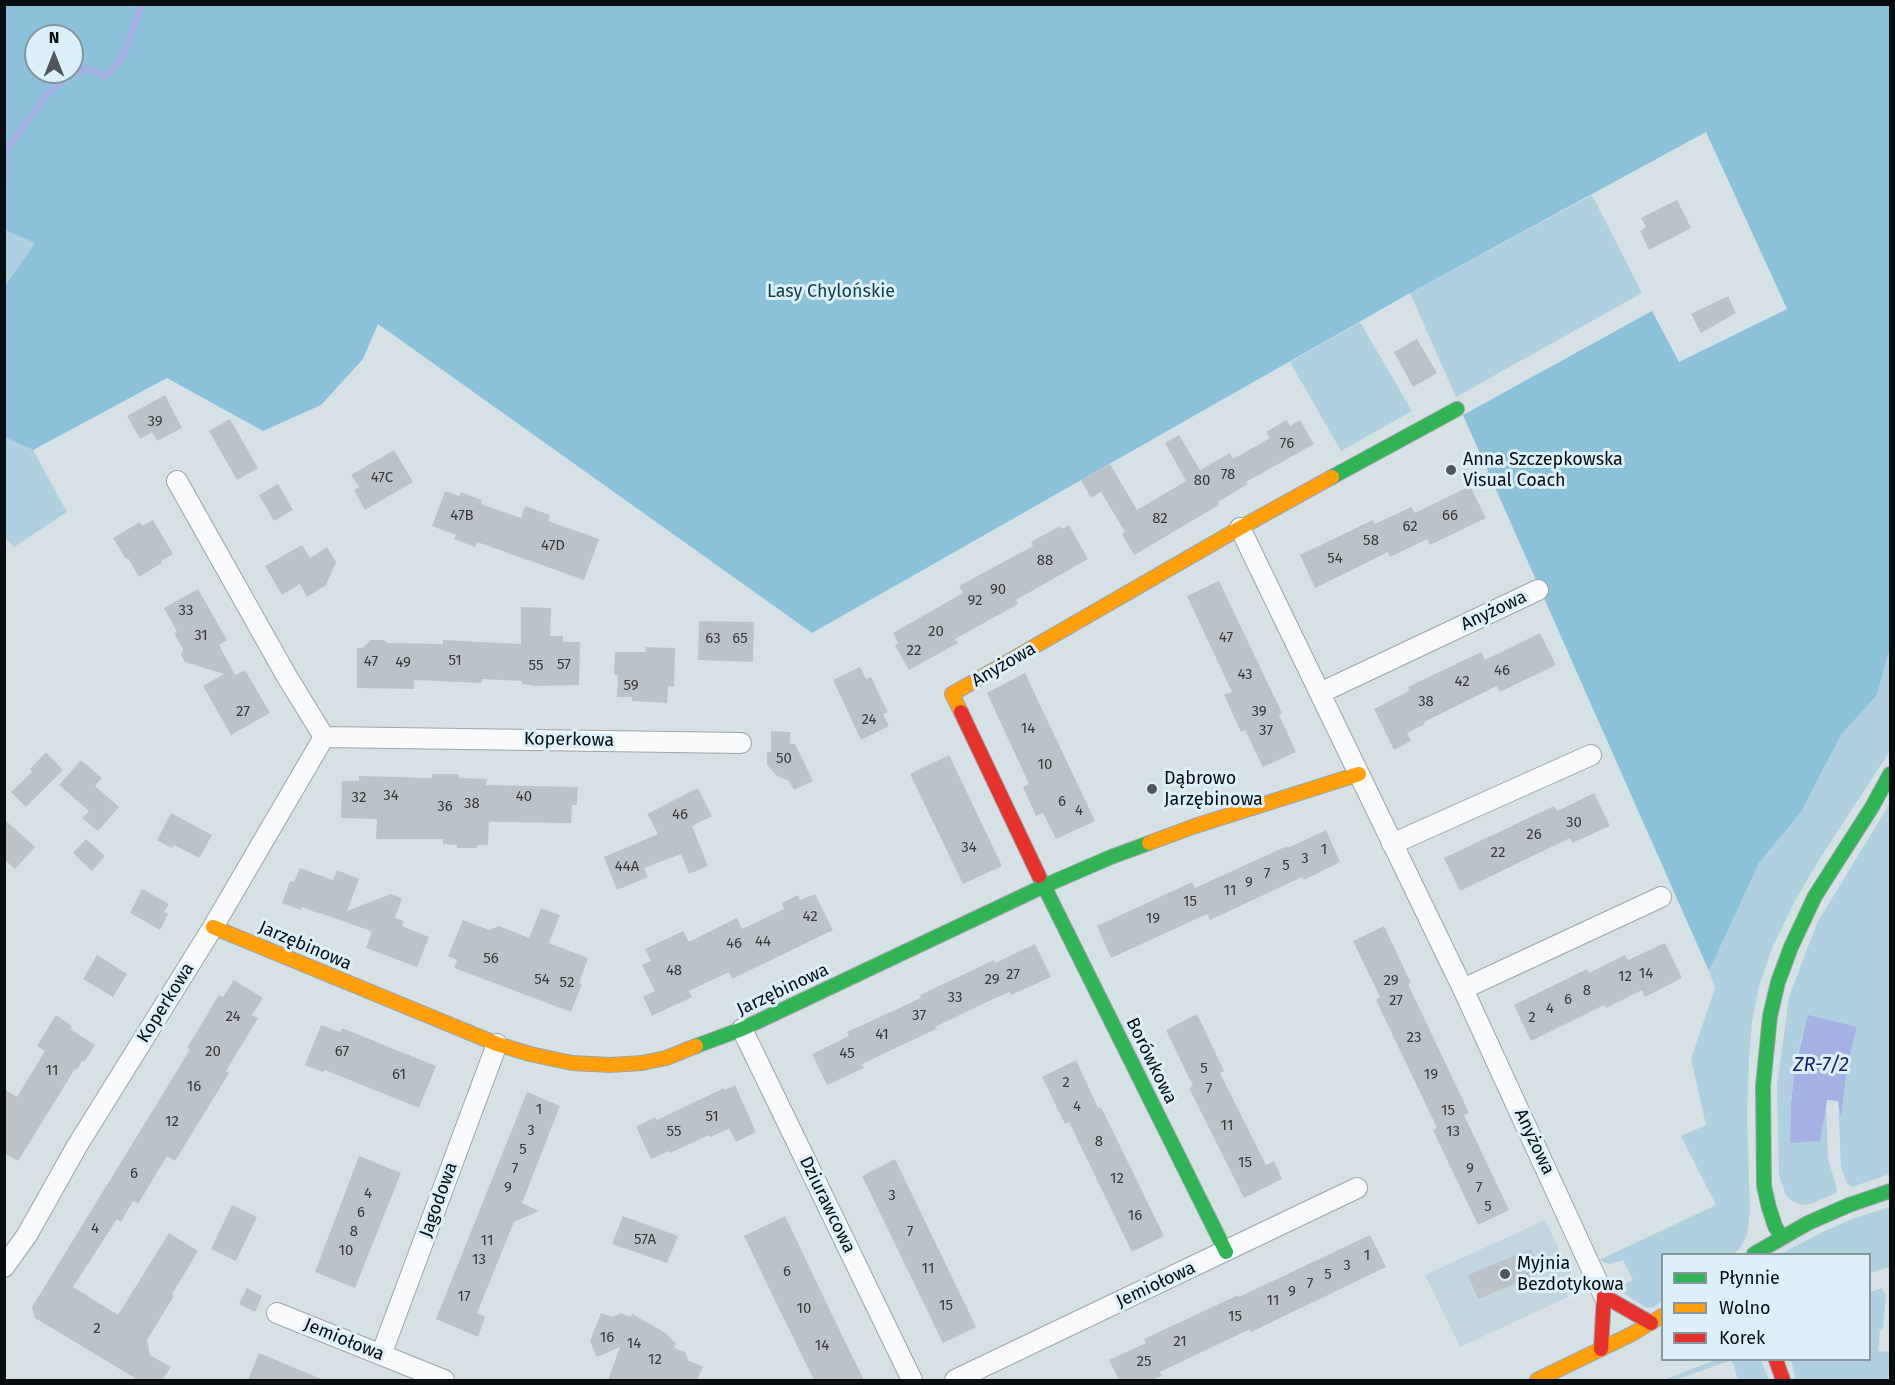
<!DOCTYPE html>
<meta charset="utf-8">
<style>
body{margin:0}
#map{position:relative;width:1895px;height:1385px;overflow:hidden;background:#d6e1e6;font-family:"Fira Sans",sans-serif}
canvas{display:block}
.frame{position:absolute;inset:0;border:6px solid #070d10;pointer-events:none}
.legend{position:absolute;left:1661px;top:1253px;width:210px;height:108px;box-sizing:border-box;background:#dcf0fa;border:2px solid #87959c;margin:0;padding:8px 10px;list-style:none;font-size:18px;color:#070d10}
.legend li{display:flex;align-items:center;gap:12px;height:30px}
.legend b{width:30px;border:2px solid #87959c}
.north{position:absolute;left:24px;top:24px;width:60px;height:60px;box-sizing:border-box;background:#dcf0fa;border:2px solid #87959c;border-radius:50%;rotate:0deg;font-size:16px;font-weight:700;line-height:24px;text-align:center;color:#070d10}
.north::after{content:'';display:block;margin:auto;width:21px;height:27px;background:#4f575b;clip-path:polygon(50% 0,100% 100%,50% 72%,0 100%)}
</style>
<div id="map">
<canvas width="1895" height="1385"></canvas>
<div class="frame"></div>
<ul class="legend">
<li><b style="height:8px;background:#30b455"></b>Płynnie</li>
<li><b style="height:8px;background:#ff9f0a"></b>Wolno</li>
<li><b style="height:8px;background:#e5322d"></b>Korek</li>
</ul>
<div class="north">N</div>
</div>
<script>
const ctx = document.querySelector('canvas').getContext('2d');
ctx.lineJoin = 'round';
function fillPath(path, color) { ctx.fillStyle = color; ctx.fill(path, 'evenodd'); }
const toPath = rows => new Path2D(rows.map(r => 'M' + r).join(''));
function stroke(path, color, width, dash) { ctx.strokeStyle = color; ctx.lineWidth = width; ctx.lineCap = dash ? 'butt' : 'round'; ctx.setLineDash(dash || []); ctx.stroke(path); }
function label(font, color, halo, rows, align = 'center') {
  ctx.font = font + ' "Fira Sans",sans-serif'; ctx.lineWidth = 6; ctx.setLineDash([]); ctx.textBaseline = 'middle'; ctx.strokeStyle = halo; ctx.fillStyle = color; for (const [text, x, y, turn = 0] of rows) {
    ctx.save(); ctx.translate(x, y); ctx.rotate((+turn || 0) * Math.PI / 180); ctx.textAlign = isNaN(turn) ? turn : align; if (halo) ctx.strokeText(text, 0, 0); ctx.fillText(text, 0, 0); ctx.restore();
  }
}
fillPath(toPath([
 [1545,1220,1571,1274,1562,1278,1562,1282,1568,1297,1460,1347,1425,1275]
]), '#c2d6df');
fillPath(toPath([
 [1592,195,1642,293,1456,397,1410,293],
 [5,230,36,242,5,286],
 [1360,322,1412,411,1341,451,1290,362],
 [5,437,33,450,67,512,14,547,5,539],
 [1890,647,1890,751,1819,860,1797,897,1773,946,1759,986,1752,1022,1749,1058,1747,1117,1750,1211,1747,1235,1739,1250,1733,1254,1662,1254,1662,1301,1654,1307,1647,1308,1615,1288,1633,1280,1623,1260,1609,1264,1599,1260,1716,1205,1681,1136,1706,1125,1691,1059,1715,988,1709,971,1759,863,1801,812,1841,735,1877,695],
 [1890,803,1890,1174,1852,1187,1847,1183,1841,1166,1838,1100,1841,1115,1847,1066,1857,1027,1802,1035,1795,1068,1791,1102,1790,1142,1819,1141,1826,1100,1828,1159,1837,1189,1836,1193,1811,1204,1802,1205,1792,1201,1786,1195,1779,1175,1777,1086,1789,997,1817,923],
 [1890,1207,1890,1267,1870,1273,1870,1254,1780,1254,1827,1230,1854,1218],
 [1882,1288,1886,1296,1883,1328,1880,1330,1878,1351,1890,1352,1888,1380,1796,1380,1791,1360,1870,1360,1870,1292],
 [1715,1360,1761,1360,1769,1380,1738,1380,1732,1360,1675,1380,1664,1380]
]), '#b0d0e0');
fillPath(toPath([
 [5,5,1890,5,1890,647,1877,695,1841,735,1801,812,1759,863,1709,971,1463,415,1652,311,1679,362,1787,309,1706,132,1410,293,812,633,378,324,363,359,321,405,263,431,167,378,33,450,5,437,5,286,35,243,5,230],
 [36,36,72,36,72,72,36,72]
]), '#8bc2da');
fillPath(toPath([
 [1808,1015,1857,1027,1847,1066,1841,1118,1838,1101,1827,1100,1820,1141,1790,1143,1791,1102,1795,1068]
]), '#a5b1e4');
stroke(toPath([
 [4,183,6,177,5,152,49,92,69,75,87,69,105,76,122,59,132,33,141,4]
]), '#a5b1e4', 7);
fillPath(toPath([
 [1677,200,1691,228,1649,250,1640,231,1646,227,1641,218],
 [1728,296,1736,313,1701,333,1691,314],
 [1417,339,1437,373,1413,387,1394,352],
 [165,395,182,428,157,441,152,432,140,439,127,416],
 [230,419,258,468,237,480,209,431],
 [1286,420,1290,426,1300,420,1314,444,1246,482,1248,484,1218,502,1219,505,1134,555,1122,534,1125,532,1101,492,1091,498,1081,480,1110,464,1137,510,1186,481,1165,443,1179,435,1200,470,1230,453,1233,459,1270,438,1266,432],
 [394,450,413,482,365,510,354,490,359,487,351,475],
 [278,484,293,510,274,521,259,495],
 [1470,486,1486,518,1430,545,1427,539,1390,557,1388,552,1315,588,1300,555,1373,520,1375,524,1411,507,1415,513],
 [445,491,459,496,461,492,482,500,481,504,521,518,525,506,550,515,548,521,599,539,584,580,477,542,475,547,454,539,456,535,432,526],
 [153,520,173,554,161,561,162,563,139,577,128,558,126,559,113,538,140,522,142,526],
 [1069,525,1088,559,1016,600,1018,604,955,639,958,643,909,670,895,646,898,643,893,633,963,593,959,586,1033,546,1031,542,1060,526,1062,529],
 [302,545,310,558,327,547,336,562,326,585,307,597,300,584,282,595,265,566],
 [1219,581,1282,713,1279,715,1296,752,1263,767,1245,730,1241,732,1224,695,1232,692,1187,596],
 [198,589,227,640,219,645,235,675,245,670,270,713,231,735,203,686,224,674,185,662,181,655,183,649,174,633,177,632,164,608],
 [521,607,551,608,550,636,563,636,563,642,580,642,579,685,536,686,522,684,522,681,482,679,482,683,414,680,414,689,357,688,357,648,362,648,371,640,384,640,387,643,443,644,443,640,521,644],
 [699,621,754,622,753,662,698,660],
 [1540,633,1556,665,1500,692,1497,686,1424,722,1425,724,1407,733,1411,741,1394,750,1374,709,1409,691,1408,687,1481,652,1485,660],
 [645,647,675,648,674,687,668,686,667,703,632,701,632,697,617,697,618,675,614,675,615,652,646,652],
 [860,667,866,679,871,677,879,694,888,712,883,714,889,726,861,740,833,680],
 [1025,673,1095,821,1056,839,1043,813,1036,816,1023,787,1029,784,987,693],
 [771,731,790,732,790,744,795,744,813,781,794,790,789,781,777,776,767,765,767,752,771,752],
 [46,752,63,770,26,807,11,792,32,772,30,769],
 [949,755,1002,866,963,884,910,774],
 [81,760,102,778,95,786,119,807,98,831,82,818,89,811,59,785],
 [432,774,459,774,459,778,487,779,486,785,578,787,577,805,572,805,571,823,489,822,488,845,477,845,477,848,457,848,457,845,443,844,443,839,376,839,377,819,341,818,342,781,359,781,359,776,432,778],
 [698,788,712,816,692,826,708,866,689,874,681,854,644,868,648,877,617,890,604,857,658,834,647,814],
 [1594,793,1610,826,1572,843,1570,838,1460,891,1444,858,1554,806,1557,811],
 [171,813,212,835,199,858,174,845,172,848,157,840],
 [4,819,35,847,15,869,4,859],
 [1326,830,1340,862,1304,880,1302,877,1210,920,1207,914,1111,958,1097,926,1192,882,1195,888,1287,846,1288,848],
 [86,839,105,856,92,871,73,853],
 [300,868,333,880,337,870,359,879,347,911,391,894,402,898,395,918,404,921,402,926,429,937,417,967,366,948,372,932,368,930,320,913,320,914,302,907,301,910,282,903,289,884,291,881,294,882],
 [142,889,169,904,164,912,168,914,160,930,130,913],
 [815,894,833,930,732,979,729,972,689,991,692,997,652,1016,643,997,655,991,642,965,651,961,645,949,683,931,689,942,737,918,742,929,784,909,782,903,798,895,800,900],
 [541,908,560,915,549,943,588,958,579,983,582,984,571,1012,454,968,457,960,448,956,463,920,489,930,499,926,529,938],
 [1384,926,1411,983,1408,984,1469,1113,1464,1115,1509,1210,1478,1225,1433,1130,1437,1128,1376,1000,1380,997,1353,941],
 [1665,943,1682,978,1645,997,1642,990,1606,1008,1604,1005,1531,1041,1514,1005,1587,969,1589,973,1625,955,1628,960],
 [1035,944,1051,977,1011,995,1009,992,972,1009,935,1027,936,1029,862,1064,864,1068,827,1085,812,1054,849,1036,847,1032,921,998,920,995,994,960,995,963],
 [97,955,127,974,113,997,83,979],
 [234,980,263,998,252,1015,258,1018,226,1071,229,1073,175,1161,167,1156,138,1204,133,1201,121,1222,117,1219,73,1287,118,1315,169,1233,198,1251,172,1294,174,1296,147,1340,150,1355,171,1367,162,1380,138,1380,35,1318,32,1307,169,1084,190,1049,187,1048,219,995,223,997],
 [1197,1014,1224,1071,1220,1073,1266,1165,1274,1161,1282,1179,1244,1198,1189,1088,1193,1086,1166,1030],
 [56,1015,72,1026,70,1029,95,1045,84,1062,82,1061,77,1070,75,1069,18,1161,4,1153,4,1089,17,1097,45,1051,37,1046],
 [321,1025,340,1032,342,1028,436,1066,419,1108,325,1070,323,1072,305,1065],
 [1076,1060,1098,1108,1101,1107,1164,1236,1132,1252,1069,1122,1065,1124,1042,1077],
 [735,1085,756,1132,736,1142,729,1129,710,1137,709,1135,670,1153,669,1151,651,1159,636,1127,655,1117,657,1120,724,1088,725,1090],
 [527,1092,560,1106,522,1203,539,1211,514,1222,477,1313,485,1317,478,1337,436,1319],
 [359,1156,401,1173,355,1288,315,1272],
 [895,1159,976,1327,943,1343,862,1176],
 [232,1205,257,1217,236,1261,211,1249],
 [623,1216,678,1236,667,1263,612,1244],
 [785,1216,838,1327,864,1380,814,1380,781,1313,744,1236],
 [1370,1235,1386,1267,1251,1332,1250,1329,1160,1372,1162,1376,1151,1380,1119,1380,1109,1360,1146,1343,1144,1339,1238,1295,1239,1297],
 [1531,1249,1541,1273,1478,1299,1468,1275],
 [247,1288,262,1296,255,1312,239,1304],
 [601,1313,612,1317,621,1313,631,1317,632,1314,664,1332,676,1343,674,1348,685,1352,688,1360,703,1367,697,1380,608,1380,620,1347,597,1357,590,1341],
 [259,1353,324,1380,248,1380]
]), '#bcc3c8');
const street = toPath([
 [177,481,286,675,324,737],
 [1240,528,1463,989,1604,1296],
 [1320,693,1538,590],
 [1392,844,1591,755],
 [1463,989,1661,897],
 [742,1029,912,1380],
 [4,1267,27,1235,77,1146,213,927,324,737,741,743],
 [277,1313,444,1380],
 [381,1355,497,1044],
 [955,1380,1357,1188]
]);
const fast = toPath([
 [1332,477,1457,409],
 [1039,876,1226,1252],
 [696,1046,742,1029,1044,886,1111,857,1149,843],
 [1781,1237,1775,1226,1769,1208,1764,1186,1763,1086,1770,1016,1778,982,1791,947,1815,896,1872,807,1890,774],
 [1754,1254,1808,1223,1849,1205,1890,1191]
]);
const slow = toPath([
 [961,712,952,694,1240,528,1332,477],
 [1149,843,1195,826,1359,774],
 [213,927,497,1044,530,1054,572,1063,610,1065,642,1063,666,1058,696,1046],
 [1537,1380,1632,1334,1662,1316]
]);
const jam = toPath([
 [961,712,1039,876],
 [1601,1349,1604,1296,1651,1323],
 [1776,1360,1783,1380]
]);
stroke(street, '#9ca4a8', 22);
stroke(fast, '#9ca4a8', 16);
stroke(slow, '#9ca4a8', 16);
stroke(jam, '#9ca4a8', 16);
stroke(street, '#f9fafb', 20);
stroke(fast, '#30b455', 14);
stroke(slow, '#ff9f0a', 14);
stroke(jam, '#e5322d', 14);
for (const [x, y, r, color] of [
 [1451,470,6,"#4f575b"],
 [1152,789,6,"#4f575b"],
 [1505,1274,6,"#4f575b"]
]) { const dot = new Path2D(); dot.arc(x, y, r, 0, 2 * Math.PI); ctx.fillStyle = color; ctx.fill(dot); stroke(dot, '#dcf0fa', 2); }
label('15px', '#343a3e', null, [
 ["39",155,422],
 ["76",1287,444],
 ["78",1228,475],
 ["47C",382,478],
 ["80",1202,481],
 ["47B",462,516],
 ["66",1450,516],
 ["82",1160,519],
 ["62",1410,527],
 ["58",1371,541],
 ["47D",553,546],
 ["54",1335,559],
 ["88",1045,561],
 ["90",998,590],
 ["92",975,601],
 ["33",186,611],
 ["20",936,632],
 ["31",201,636],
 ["47",1226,638],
 ["63",713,639],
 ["65",740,639],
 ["22",914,651],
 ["51",455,661],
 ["47",371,662],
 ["49",403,663],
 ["57",564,665],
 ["55",536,666],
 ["46",1502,671],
 ["43",1245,675],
 ["42",1462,682],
 ["59",631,686],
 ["38",1426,702],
 ["27",243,712],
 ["39",1259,712],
 ["24",869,720],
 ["14",1028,729],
 ["37",1266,731],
 ["50",784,759],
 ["10",1045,765],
 ["34",391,796],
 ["40",524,797],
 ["32",359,798],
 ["6",1062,802],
 ["38",472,804],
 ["36",445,807],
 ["4",1079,811],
 ["46",680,815],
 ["30",1574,823],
 ["26",1534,835],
 ["34",969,848],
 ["1",1324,850],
 ["22",1498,853],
 ["3",1305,859],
 ["5",1286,866],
 ["44A",627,867],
 ["7",1267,874],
 ["9",1249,883],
 ["11",1230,891],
 ["15",1190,902],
 ["42",810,917],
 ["19",1153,919],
 ["44",763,942],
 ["46",734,944],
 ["56",491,959],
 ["48",674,971],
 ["14",1646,974],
 ["27",1013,975],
 ["12",1625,977],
 ["54",542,980],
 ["29",992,980],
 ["29",1391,981],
 ["52",567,983],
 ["8",1587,991],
 ["33",955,998],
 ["6",1568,1000],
 ["27",1396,1001],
 ["4",1550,1009],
 ["37",919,1016],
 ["24",233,1017],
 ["2",1532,1018],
 ["41",882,1035],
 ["23",1414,1038],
 ["20",213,1052],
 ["67",342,1052],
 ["45",847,1054],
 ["5",1204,1069],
 ["11",52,1071],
 ["61",399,1075],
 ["19",1431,1075],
 ["2",1066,1083],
 ["16",194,1087],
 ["7",1209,1089],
 ["4",1077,1107],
 ["1",539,1110],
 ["15",1448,1111],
 ["51",712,1117],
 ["12",172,1122],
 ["11",1227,1126],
 ["3",531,1131],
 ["55",674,1132],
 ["13",1453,1132],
 ["8",1099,1142],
 ["5",523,1150],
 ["15",1245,1163],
 ["7",515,1169],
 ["9",1470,1169],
 ["6",134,1174],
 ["12",1117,1179],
 ["9",508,1188],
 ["7",1479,1188],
 ["4",368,1194],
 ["3",892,1196],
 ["5",1488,1207],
 ["6",361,1213],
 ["16",1135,1216],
 ["4",95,1229],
 ["8",354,1232],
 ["7",910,1232],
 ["57A",645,1240],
 ["11",487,1241],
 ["10",346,1251],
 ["1",1367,1256],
 ["13",479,1260],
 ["3",1347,1266],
 ["11",928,1269],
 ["6",787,1272],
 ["5",1328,1275],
 ["7",1310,1284],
 ["9",1292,1292],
 ["17",464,1297],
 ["11",1273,1301],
 ["15",946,1306],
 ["10",804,1309],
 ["15",1235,1317],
 ["2",97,1329],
 ["16",607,1338],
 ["21",1180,1342],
 ["14",634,1344],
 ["14",822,1346],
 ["12",655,1360],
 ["25",1144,1362]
]);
label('18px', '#123b4c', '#dcf0fa', [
 ["Lasy Chylońskie",831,292]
]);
label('18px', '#070d10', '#dcf0fa', [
 ["Anna Szczepkowska",1463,460],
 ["Visual Coach",1463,481],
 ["Dąbrowo",1164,779],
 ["Jarzębinowa",1164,800],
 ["Myjnia",1517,1264],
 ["Bezdotykowa",1517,1285]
], 'left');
label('18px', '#070d10', '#dcf0fa', [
 ["Anyżowa",1494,611,-25],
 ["Anyżowa",1004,665,-30],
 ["Koperkowa",569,740,1],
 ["Jarzębinowa",305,946,23],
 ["Jarzębinowa",783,990,-25],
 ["Koperkowa",166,1003,-58],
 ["Borówkowa",1151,1061,64],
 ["Anyżowa",1534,1142,65],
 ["Jagodowa",439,1200,-70],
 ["Dziurawcowa",827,1205,64],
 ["Jemiołowa",1156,1285,-25],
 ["Jemiołowa",344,1340,22]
]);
label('italic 20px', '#1e1c6d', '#dcf0fa', [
 ["ZR-7/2",1821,1065]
]);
</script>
